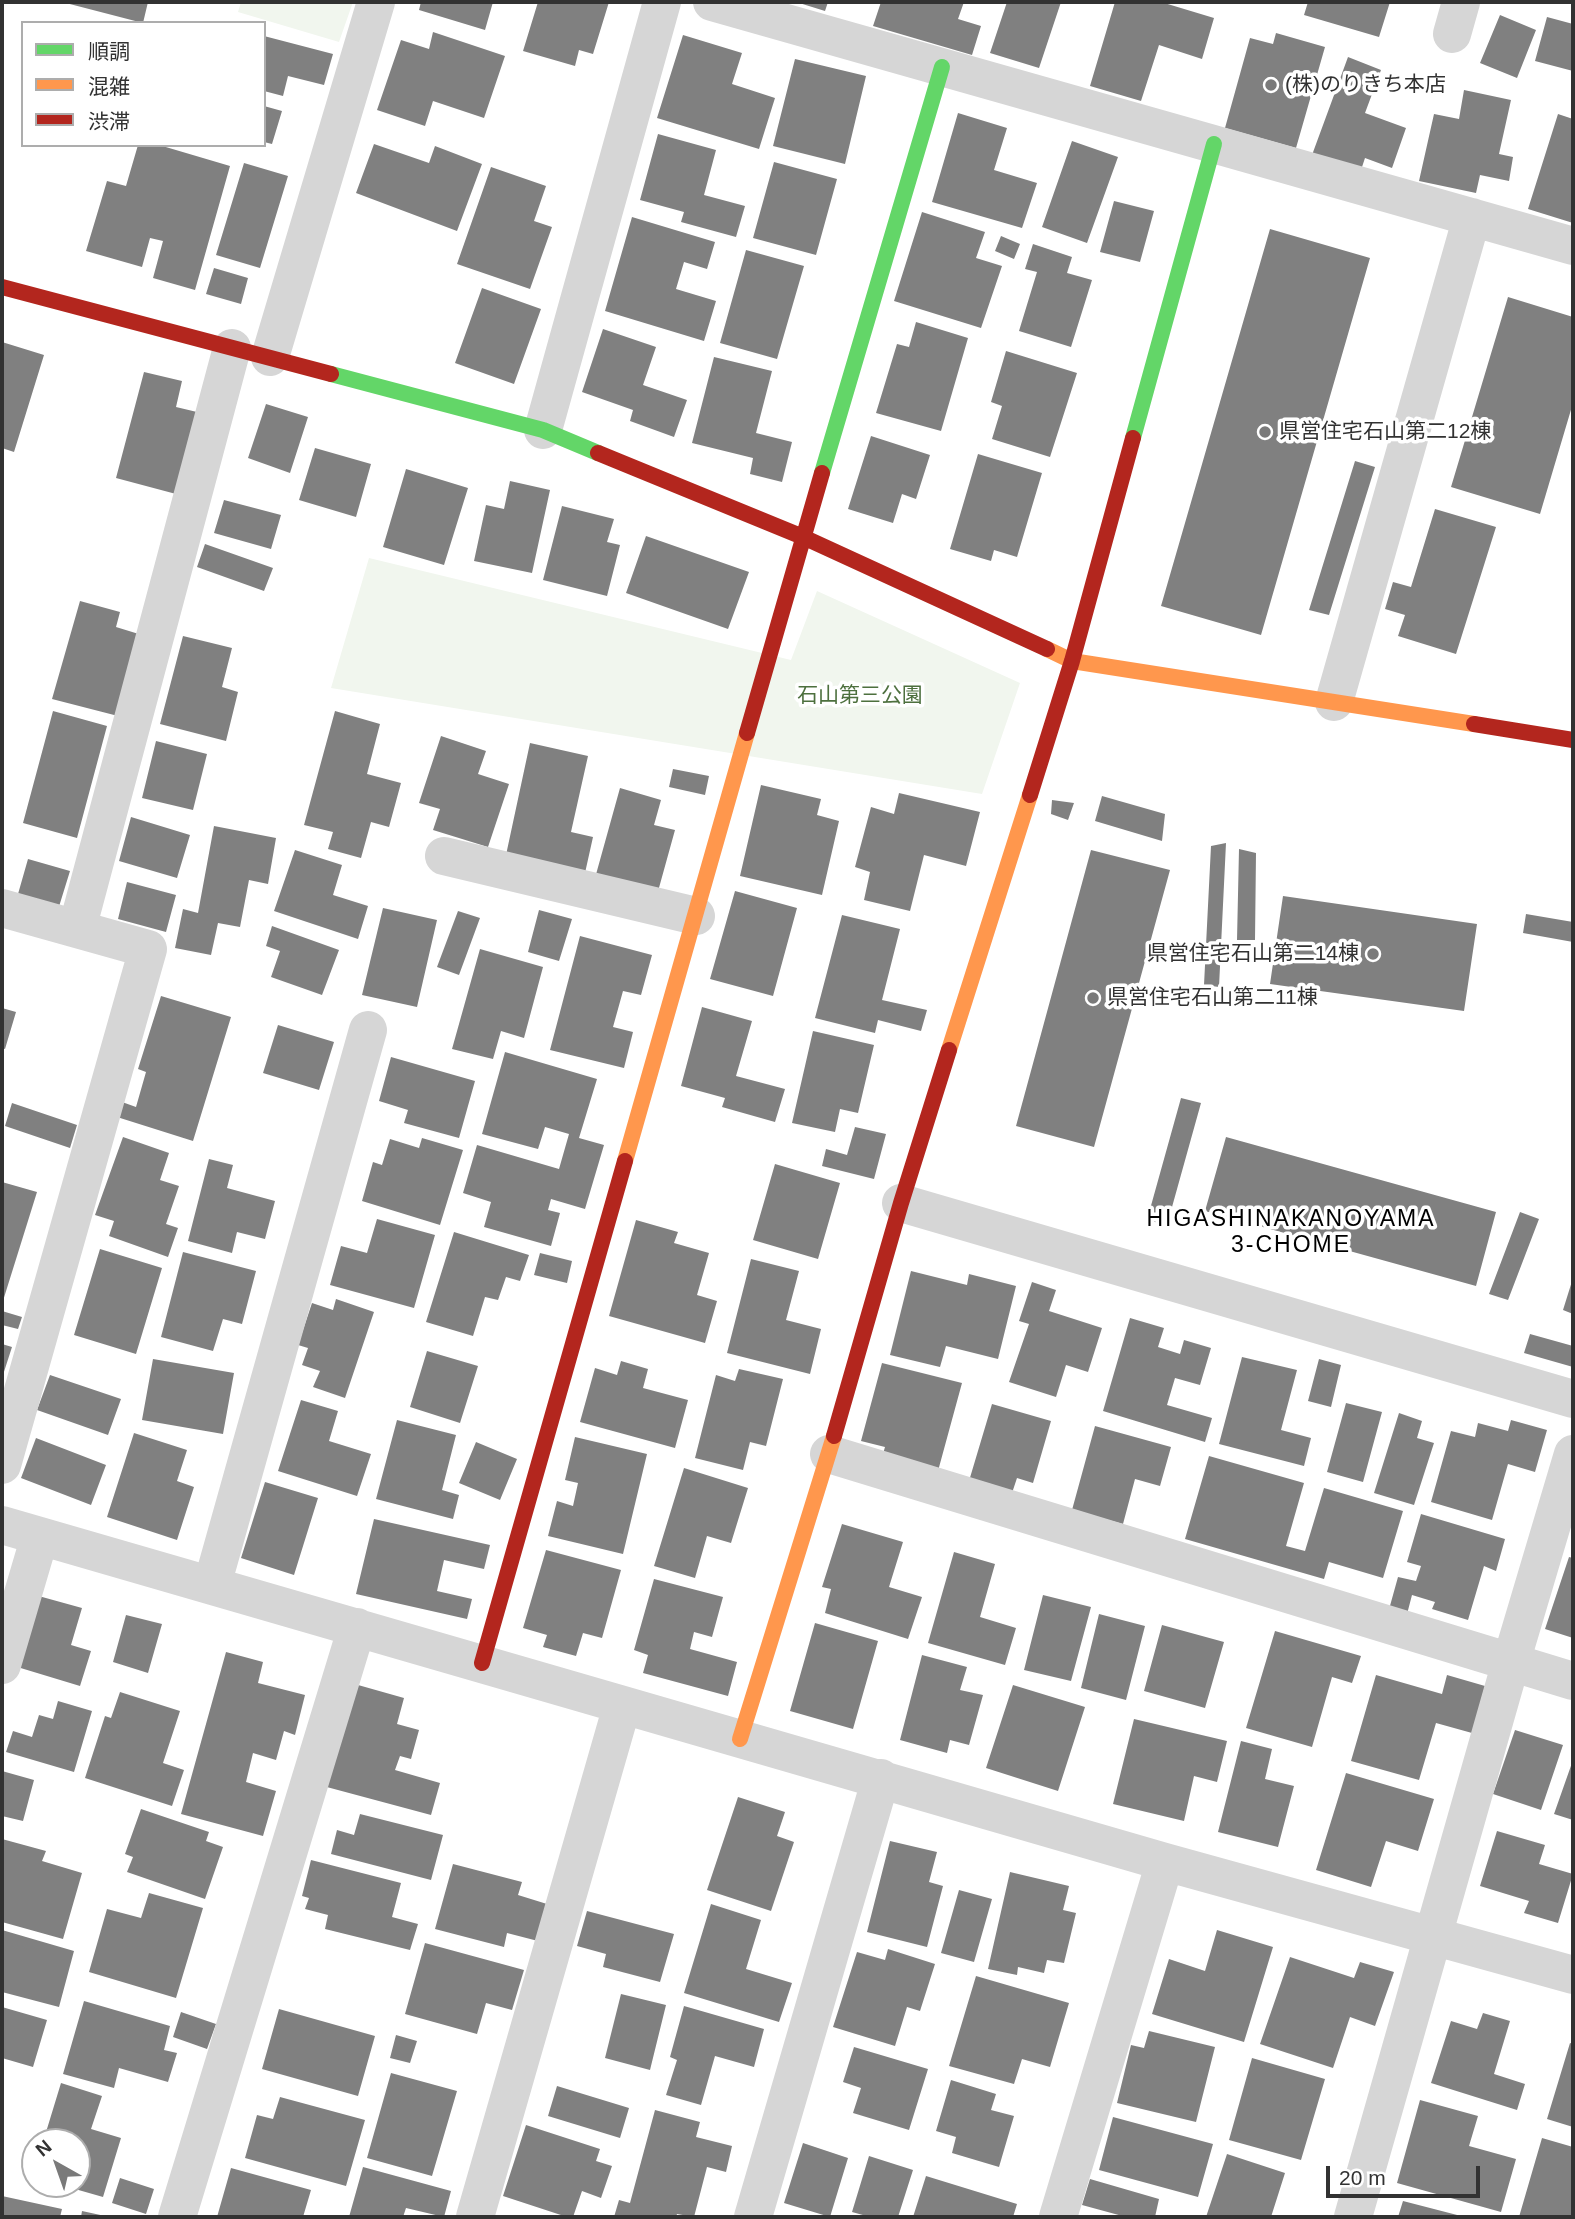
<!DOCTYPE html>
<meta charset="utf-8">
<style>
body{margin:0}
#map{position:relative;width:1575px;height:2219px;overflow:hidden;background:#fff;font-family:Arial,"Noto Sans JP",sans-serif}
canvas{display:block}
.frame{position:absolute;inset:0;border:4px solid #323232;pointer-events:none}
.legend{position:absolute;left:21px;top:21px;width:245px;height:126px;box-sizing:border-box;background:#fff;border:2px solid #adadad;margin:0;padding:9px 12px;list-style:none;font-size:21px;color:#323232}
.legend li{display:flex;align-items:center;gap:14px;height:35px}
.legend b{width:35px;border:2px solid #adadad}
.north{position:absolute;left:21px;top:2128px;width:70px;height:70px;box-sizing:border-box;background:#fff;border:2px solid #adadad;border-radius:50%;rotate:320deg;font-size:19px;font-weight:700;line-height:28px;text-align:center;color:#323232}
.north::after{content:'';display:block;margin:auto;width:24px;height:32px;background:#7a7a7a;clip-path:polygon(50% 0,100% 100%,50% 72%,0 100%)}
.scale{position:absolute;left:1326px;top:2166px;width:154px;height:32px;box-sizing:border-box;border:4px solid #323232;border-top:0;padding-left:9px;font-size:21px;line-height:24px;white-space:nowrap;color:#323232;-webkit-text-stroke:5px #fff;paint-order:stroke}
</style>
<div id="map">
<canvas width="1575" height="2219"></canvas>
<div class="frame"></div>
<ul class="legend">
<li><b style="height:9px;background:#63d668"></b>順調</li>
<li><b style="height:9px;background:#ff974d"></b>混雑</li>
<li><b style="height:9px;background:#b3261e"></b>渋滞</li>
</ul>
<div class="north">N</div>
<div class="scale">20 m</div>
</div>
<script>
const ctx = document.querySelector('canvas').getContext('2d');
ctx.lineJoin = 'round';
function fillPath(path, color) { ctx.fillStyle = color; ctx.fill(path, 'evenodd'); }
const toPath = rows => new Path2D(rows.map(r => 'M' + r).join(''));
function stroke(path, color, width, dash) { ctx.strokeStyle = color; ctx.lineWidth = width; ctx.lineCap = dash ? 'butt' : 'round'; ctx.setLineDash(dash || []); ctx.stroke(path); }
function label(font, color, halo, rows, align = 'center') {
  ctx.font = font + ' Arial,"Noto Sans JP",sans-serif'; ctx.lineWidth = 7; ctx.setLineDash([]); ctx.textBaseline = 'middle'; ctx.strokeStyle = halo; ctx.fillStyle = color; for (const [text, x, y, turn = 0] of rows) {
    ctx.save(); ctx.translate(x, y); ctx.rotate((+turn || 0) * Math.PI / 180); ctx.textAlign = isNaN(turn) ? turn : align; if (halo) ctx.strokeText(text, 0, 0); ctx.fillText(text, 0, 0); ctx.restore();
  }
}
fillPath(toPath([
 [241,2,353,2,339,42,238,12],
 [369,558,791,660,817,591,1020,683,982,794,331,688]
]), '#f1f6ee');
fillPath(toPath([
 [62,2,148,2,143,23],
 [421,2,493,2,485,30,419,10],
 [538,2,609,2,593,54,579,50,575,66,523,51],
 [796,2,828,2,825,11],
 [881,2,964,2,958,19,981,26,972,55,873,26],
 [1007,2,1061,2,1039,68,990,53],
 [1115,2,1161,2,1214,18,1202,59,1159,45,1141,101,1090,86],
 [1308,2,1390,2,1379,37,1304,15],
 [1500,15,1536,30,1517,78,1480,63],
 [1547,17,1573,24,1573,71,1535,61],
 [433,32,505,56,484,118,433,101,425,126,377,110,401,40,429,49],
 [1276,33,1325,47,1296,148,1225,128,1250,38,1273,44],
 [683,35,742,53,732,84,775,98,759,149,657,118],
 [264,36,333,54,324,85,288,76,283,96,264,91],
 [1348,57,1381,70,1365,113,1406,128,1392,168,1365,158,1360,173,1312,155],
 [795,59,866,76,845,164,773,146],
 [1464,90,1511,100,1499,154,1513,157,1509,181,1480,175,1476,193,1419,181,1434,114,1459,119],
 [264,106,282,111,272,144,264,142],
 [958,113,1007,128,994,170,1037,183,1022,228,932,202],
 [1558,114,1573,119,1573,223,1528,209],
 [658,134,716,150,704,195,745,206,736,237,681,222,684,212,640,200],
 [1072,141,1118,157,1087,243,1042,227],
 [374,144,429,163,435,146,482,164,457,231,356,193],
 [138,145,159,145,230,166,195,290,153,278,163,241,150,238,142,267,86,251,107,181,126,186],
 [774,162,837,179,816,255,753,238],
 [244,163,288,176,260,268,216,255],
 [491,167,546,186,534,221,552,227,530,289,457,264],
 [1114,201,1154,211,1140,262,1100,252],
 [922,212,985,232,976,258,1002,266,981,328,894,301],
 [632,217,715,242,707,269,684,262,676,289,716,301,704,341,605,311],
 [1270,229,1370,258,1261,635,1161,606],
 [1001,236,1020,244,1014,259,995,251],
 [1033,244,1072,257,1067,273,1092,280,1071,347,1019,331,1037,272,1025,269],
 [746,250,804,266,777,359,720,343],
 [214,268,248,278,241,304,206,294],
 [482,288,541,309,514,384,455,363],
 [1508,297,1573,317,1573,403,1540,514,1451,487],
 [916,322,968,338,941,431,876,413,897,344,909,347],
 [603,329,656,347,643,385,687,400,674,437,630,421,633,410,582,392],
 [2,342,44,355,14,452,2,448],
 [1006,351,1077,373,1050,457,992,439,1002,406,991,402],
 [714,357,772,371,756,433,792,442,782,482,750,474,753,458,692,443],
 [144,372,182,381,176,407,197,412,176,494,116,478],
 [266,404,308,417,290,473,248,458],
 [871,436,930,455,916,499,902,494,893,523,848,509],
 [315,448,371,464,356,517,299,500],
 [978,454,1042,473,1017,557,994,550,991,561,950,549],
 [1355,461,1375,467,1329,615,1309,610],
 [406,469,468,488,444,565,383,547],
 [510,481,550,490,532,573,474,561,486,505,504,509],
 [224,500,281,515,271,549,214,533],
 [562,506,614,519,607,542,620,545,607,596,543,580],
 [1435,509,1496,527,1456,654,1398,636,1405,615,1385,609,1393,582,1411,587],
 [646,536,749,572,728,629,626,593],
 [205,544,273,568,264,591,197,567],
 [80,601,120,612,116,627,142,635,118,716,52,699],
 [183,636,232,648,222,687,238,692,226,741,160,724],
 [53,711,107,726,77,838,23,823],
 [335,711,380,724,367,774,401,783,389,827,371,822,361,858,328,849,333,832,304,825],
 [441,736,486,751,478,774,509,784,488,847,433,830,440,809,419,803],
 [156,741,207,754,193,810,142,798],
 [530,743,588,756,571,832,593,837,585,873,506,855],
 [673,769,709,776,705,795,669,787],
 [761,785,821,799,817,815,839,821,822,895,740,876],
 [620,788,661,800,654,825,675,830,657,895,595,878],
 [899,793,980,812,966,866,924,855,910,911,864,900,870,872,855,867,871,807,894,814],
 [1102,796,1165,814,1162,841,1095,821],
 [1052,800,1074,803,1068,820,1051,814],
 [131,817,190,835,177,878,119,861],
 [214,826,276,838,268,884,249,880,240,927,218,923,211,955,175,948,183,909,198,913],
 [1226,843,1219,987,1204,985,1211,846],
 [1239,849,1256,853,1255,940,1237,940],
 [295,850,342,865,333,895,368,906,358,939,274,911],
 [1091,850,1170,870,1094,1147,1016,1126],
 [28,859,70,871,57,913,16,901],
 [127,882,176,895,166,932,118,919],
 [735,891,797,908,773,996,710,979],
 [1283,896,1477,924,1464,1011,1270,984],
 [383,908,437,920,417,1007,362,995],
 [539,910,572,919,559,961,528,952],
 [458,911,480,918,459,975,437,967],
 [1526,914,1573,922,1573,942,1523,933],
 [842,915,900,929,882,1000,927,1010,921,1031,878,1020,875,1033,815,1018],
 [272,926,339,950,322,995,271,977,280,951,266,946],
 [580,936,652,955,641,995,623,991,613,1027,633,1032,624,1068,550,1050],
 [480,949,543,967,524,1038,501,1031,493,1059,452,1049],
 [161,996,231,1017,193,1141,117,1117,122,1102,136,1107,146,1072,138,1069],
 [702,1007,752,1021,736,1076,785,1089,775,1122,722,1107,725,1098,681,1086],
 [2,1008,16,1012,5,1049,2,1048],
 [278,1025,334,1042,319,1090,263,1073],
 [813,1031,874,1045,858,1113,840,1109,835,1132,792,1123],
 [505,1052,597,1079,579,1138,604,1145,585,1209,551,1199,548,1210,560,1213,551,1246,484,1227,491,1202,463,1193,477,1145,559,1169,569,1134,545,1127,538,1149,482,1134],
 [391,1057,475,1081,459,1138,404,1123,408,1110,379,1101],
 [1181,1098,1201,1103,1167,1225,1147,1220],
 [12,1103,77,1125,70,1148,5,1126],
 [855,1127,886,1134,874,1179,822,1166,826,1149,847,1155],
 [123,1137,169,1153,160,1180,179,1186,166,1224,178,1228,168,1257,109,1236,114,1221,95,1215],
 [1226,1137,1496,1212,1476,1286,1205,1211],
 [422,1138,463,1150,440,1225,362,1201,373,1162,382,1165,390,1139,419,1148],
 [209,1159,233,1165,227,1188,275,1201,265,1239,237,1232,232,1253,188,1241],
 [775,1164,840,1183,818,1259,753,1240],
 [2,1182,37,1192,2,1304],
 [1520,1212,1539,1219,1508,1300,1489,1294],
 [377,1219,435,1235,414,1308,330,1285,341,1246,367,1253],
 [636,1220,678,1232,674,1243,709,1253,697,1295,717,1301,705,1343,609,1316],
 [454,1232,529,1255,520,1281,506,1277,498,1300,485,1297,473,1336,426,1322],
 [100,1249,162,1268,136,1354,74,1335],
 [183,1252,256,1271,242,1324,223,1319,213,1351,161,1337],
 [540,1253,572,1261,567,1283,534,1275],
 [751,1259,799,1271,786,1320,821,1329,810,1374,727,1353],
 [911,1271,967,1285,969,1274,1016,1286,998,1359,946,1346,940,1367,890,1355],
 [1573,1278,1573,1314,1563,1310],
 [1032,1282,1056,1290,1049,1311,1102,1328,1088,1372,1066,1365,1056,1397,1009,1382,1029,1324,1019,1321],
 [336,1299,374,1312,345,1398,313,1387,320,1371,302,1365,308,1348,298,1345,312,1303,333,1310],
 [2,1311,22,1317,18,1329,2,1325],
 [1130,1318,1164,1328,1158,1347,1180,1354,1184,1340,1211,1348,1200,1385,1175,1378,1167,1405,1212,1418,1205,1442,1103,1411],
 [1530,1334,1573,1346,1573,1367,1524,1353],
 [2,1344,12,1347,2,1378],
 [427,1351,478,1366,460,1423,410,1407],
 [1242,1357,1297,1370,1281,1430,1311,1438,1304,1466,1219,1444],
 [153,1359,234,1373,223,1434,142,1420],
 [1319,1359,1341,1365,1331,1407,1308,1401],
 [621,1361,648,1369,643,1388,688,1400,675,1448,580,1422,595,1368,617,1375],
 [882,1363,962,1383,938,1471,882,1457,885,1447,861,1441],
 [739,1369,783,1379,766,1446,750,1442,743,1470,695,1458,716,1375,735,1381],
 [50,1375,121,1399,108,1435,37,1410],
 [301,1400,338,1411,329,1441,371,1454,357,1496,278,1471],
 [1346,1403,1382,1412,1363,1482,1327,1472],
 [992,1404,1051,1421,1033,1483,1017,1478,1012,1493,969,1481],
 [1399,1413,1422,1421,1417,1438,1434,1443,1414,1505,1374,1493],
 [397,1420,456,1435,442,1490,459,1495,453,1519,376,1499],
 [1511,1420,1547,1430,1535,1472,1508,1464,1492,1520,1431,1502,1451,1431,1475,1437,1478,1423,1508,1431],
 [1095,1426,1171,1447,1160,1486,1135,1479,1123,1524,1072,1510],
 [134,1433,187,1450,177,1481,194,1487,177,1540,107,1517],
 [575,1437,647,1454,623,1554,548,1536,557,1501,573,1506,578,1483,565,1480],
 [36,1438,106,1465,91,1505,21,1478],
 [476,1442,517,1459,500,1500,459,1483],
 [1209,1456,1304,1483,1286,1546,1305,1551,1324,1488,1403,1511,1383,1578,1329,1562,1324,1579,1185,1539],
 [684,1468,748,1488,731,1543,707,1536,695,1578,654,1566],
 [265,1482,318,1498,294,1575,241,1558],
 [1421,1514,1505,1539,1496,1571,1484,1566,1468,1620,1432,1609,1435,1602,1412,1595,1406,1618,1388,1613,1398,1577,1416,1581,1421,1566,1407,1562],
 [374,1519,490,1545,484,1569,444,1560,437,1591,472,1599,467,1619,356,1594],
 [842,1524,903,1542,889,1587,922,1597,908,1639,825,1613,831,1589,822,1587],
 [546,1550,621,1570,602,1638,583,1633,576,1656,543,1647,547,1635,523,1628],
 [954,1552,995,1564,980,1617,1016,1628,1005,1665,928,1643],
 [1569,1557,1573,1558,1573,1638,1545,1629],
 [654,1579,723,1597,712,1637,694,1632,690,1649,737,1662,728,1696,643,1673,648,1655,634,1650],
 [35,1595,82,1608,71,1645,91,1651,80,1686,14,1666],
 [1043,1595,1091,1607,1071,1681,1024,1670],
 [1099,1614,1145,1626,1126,1700,1081,1688],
 [126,1615,162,1624,148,1673,113,1662],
 [815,1623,878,1641,853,1729,790,1711],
 [1162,1625,1224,1642,1205,1708,1144,1691],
 [1275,1631,1361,1656,1352,1683,1332,1677,1312,1747,1246,1728],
 [226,1652,263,1662,258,1683,305,1695,295,1735,284,1731,276,1760,253,1753,246,1782,276,1791,263,1836,181,1814],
 [922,1655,967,1667,960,1690,983,1695,969,1745,950,1740,947,1753,900,1740],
 [1376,1675,1442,1694,1447,1675,1485,1686,1472,1733,1436,1723,1419,1780,1351,1761],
 [351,1683,404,1698,397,1724,419,1730,411,1759,400,1756,395,1770,440,1783,431,1815,323,1786],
 [1013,1685,1085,1707,1058,1791,986,1768],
 [120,1692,180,1711,163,1763,184,1770,172,1806,85,1778,105,1716,111,1718],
 [58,1701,92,1711,74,1772,6,1752,13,1731,32,1737,39,1715,53,1719],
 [1134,1719,1227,1741,1217,1782,1194,1776,1184,1821,1113,1804],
 [1515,1730,1563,1745,1541,1810,1493,1794],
 [1241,1741,1272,1749,1265,1779,1294,1786,1278,1847,1218,1832],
 [1573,1760,1573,1820,1554,1814],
 [2,1771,34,1780,23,1821,2,1816],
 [1346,1773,1434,1799,1418,1851,1386,1841,1371,1887,1316,1870],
 [738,1797,785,1812,777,1836,794,1842,771,1911,707,1890],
 [141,1809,209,1832,206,1841,223,1847,205,1899,127,1872,133,1857,125,1854],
 [360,1814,443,1835,431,1880,331,1854,337,1830,354,1835],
 [1497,1831,1545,1845,1539,1864,1573,1874,1558,1923,1524,1913,1529,1901,1480,1886],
 [2,1839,46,1851,42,1861,82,1873,63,1939,2,1922],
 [890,1841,937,1852,929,1882,943,1886,927,1947,867,1932],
 [311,1860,401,1883,392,1917,418,1924,410,1950,325,1929,328,1915,305,1909,309,1898,302,1896],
 [453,1864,522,1882,518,1895,547,1904,538,1941,507,1933,504,1947,435,1929],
 [1010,1872,1069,1886,1063,1910,1076,1913,1064,1963,1047,1960,1044,1973,1018,1967,1017,1975,988,1969],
 [959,1890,992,1899,974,1962,941,1953],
 [149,1893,203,1908,176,1998,89,1972,107,1909,141,1918],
 [711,1904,761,1920,746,1969,792,1983,779,2022,684,1993],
 [587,1911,674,1934,660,1982,603,1967,606,1954,577,1946],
 [2,1930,74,1951,59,2007,2,1992],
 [1217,1930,1273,1947,1244,2042,1152,2014,1169,1959,1205,1971],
 [425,1943,524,1970,512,2010,486,2003,477,2034,405,2014],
 [888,1949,935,1964,920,2011,907,2007,895,2046,833,2027,857,1952,885,1960],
 [1290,1957,1354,1978,1360,1962,1394,1972,1375,2026,1350,2017,1333,2068,1260,2044],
 [976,1976,1069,2003,1050,2067,1022,2059,1014,2084,949,2066],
 [621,1994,666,2005,650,2070,605,2058],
 [84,2001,170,2026,164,2050,177,2053,168,2082,119,2068,114,2088,63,2074],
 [684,2006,764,2029,754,2067,715,2056,701,2105,666,2095,677,2060,670,2057],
 [2,2007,47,2020,33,2067,2,2058],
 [279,2009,375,2036,358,2096,262,2069],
 [181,2012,216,2024,207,2049,173,2037],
 [1483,2013,1510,2021,1494,2074,1525,2084,1517,2110,1431,2083,1451,2021,1477,2029],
 [1149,2031,1215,2047,1196,2122,1117,2103,1131,2045,1144,2048],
 [396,2035,417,2041,410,2063,390,2058],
 [1570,2043,1573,2044,1573,2127,1547,2119],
 [854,2047,928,2069,909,2130,853,2113,861,2088,843,2082],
 [1252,2058,1325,2079,1301,2160,1229,2140],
 [391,2073,457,2091,432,2176,367,2158],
 [951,2080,996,2094,991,2110,1014,2116,999,2167,952,2153,956,2137,936,2131],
 [61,2083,102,2096,91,2129,121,2138,103,2197,61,2185,77,2184,77,2142,43,2142],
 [557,2086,629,2108,620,2138,548,2116],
 [280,2097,365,2120,346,2186,245,2158,257,2115,273,2119],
 [1420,2100,1478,2116,1469,2146,1516,2159,1501,2212,1397,2183],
 [655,2110,700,2122,696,2137,732,2146,726,2172,707,2167,694,2217,677,2214,676,2217,614,2217,619,2200,630,2203],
 [1113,2117,1213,2144,1198,2197,1099,2170],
 [526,2125,600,2149,596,2161,612,2166,601,2198,582,2191,573,2217,567,2217,503,2196],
 [1542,2138,1573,2147,1573,2217,1519,2217],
 [803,2143,848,2158,830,2217,784,2203],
 [1227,2154,1285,2173,1271,2217,1206,2217],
 [869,2156,913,2170,898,2217,870,2217,852,2212],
 [363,2167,451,2191,444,2217,406,2208,403,2217,349,2217],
 [231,2168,311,2190,303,2217,217,2217],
 [926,2176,1017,2204,1013,2217,913,2217],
 [120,2178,154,2189,146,2214,112,2203],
 [1090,2179,1159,2199,1155,2217,1126,2217,1082,2205],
 [2,2196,62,2209,60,2217,2,2217],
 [1403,2201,1461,2216,1461,2217,1398,2217],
 [82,2211,105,2216,104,2217,81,2217]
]), '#808080');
stroke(toPath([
 [712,2,1573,246],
 [1452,34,1461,2],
 [270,357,376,2],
 [543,430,662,2],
 [1334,702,1472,217],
 [444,856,696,916],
 [2,908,148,949,2,1465],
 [77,929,232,348],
 [901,1203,1573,1399],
 [829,1454,1573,1681],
 [2,1525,1165,1862,1573,1975],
 [212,1585,368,1030],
 [2,1665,40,1536],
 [177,2217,357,1627],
 [475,2217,622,1706],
 [753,2217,881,1778],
 [1058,2217,1165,1862],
 [1353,2217,1511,1662,1573,1454]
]), '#d6d6d6', 38);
stroke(toPath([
 [331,374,543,430,598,453],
 [1133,438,1214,144],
 [822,473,942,67]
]), '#63d668', 16);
stroke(toPath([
 [1047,649,1072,661,1474,724],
 [949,1050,1030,795],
 [625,1161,747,733],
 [740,1739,834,1436]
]), '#ff974d', 16);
stroke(toPath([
 [2,287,331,374],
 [598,453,803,537,1047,649],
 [1474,724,1573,740],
 [747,733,822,473],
 [1030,795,1072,661,1133,438],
 [834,1436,901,1203,949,1050],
 [482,1663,625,1161]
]), '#b3261e', 16);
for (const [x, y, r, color] of [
 [1271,85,7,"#7a7a7a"],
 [1265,432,7,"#7a7a7a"],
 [1373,954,7,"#7a7a7a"],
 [1093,998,7,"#7a7a7a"]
]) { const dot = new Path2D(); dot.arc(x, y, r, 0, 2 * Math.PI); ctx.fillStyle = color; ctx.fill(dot); stroke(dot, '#fff', 2.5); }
label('21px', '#323232', '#fff', [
 ["(株)のりきち本店",1285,85],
 ["県営住宅石山第二12棟",1279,432],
 ["県営住宅石山第二14棟",1359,954,"right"],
 ["県営住宅石山第二11棟",1107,998]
], 'left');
label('21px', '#4d703e', '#fff', [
 ["石山第三公園",860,696]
]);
ctx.letterSpacing = '2px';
label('23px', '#000', '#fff', [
 ["HIGASHINAKANOYAMA",1291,1220],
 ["3-CHOME",1291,1246]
]);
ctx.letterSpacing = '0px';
</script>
